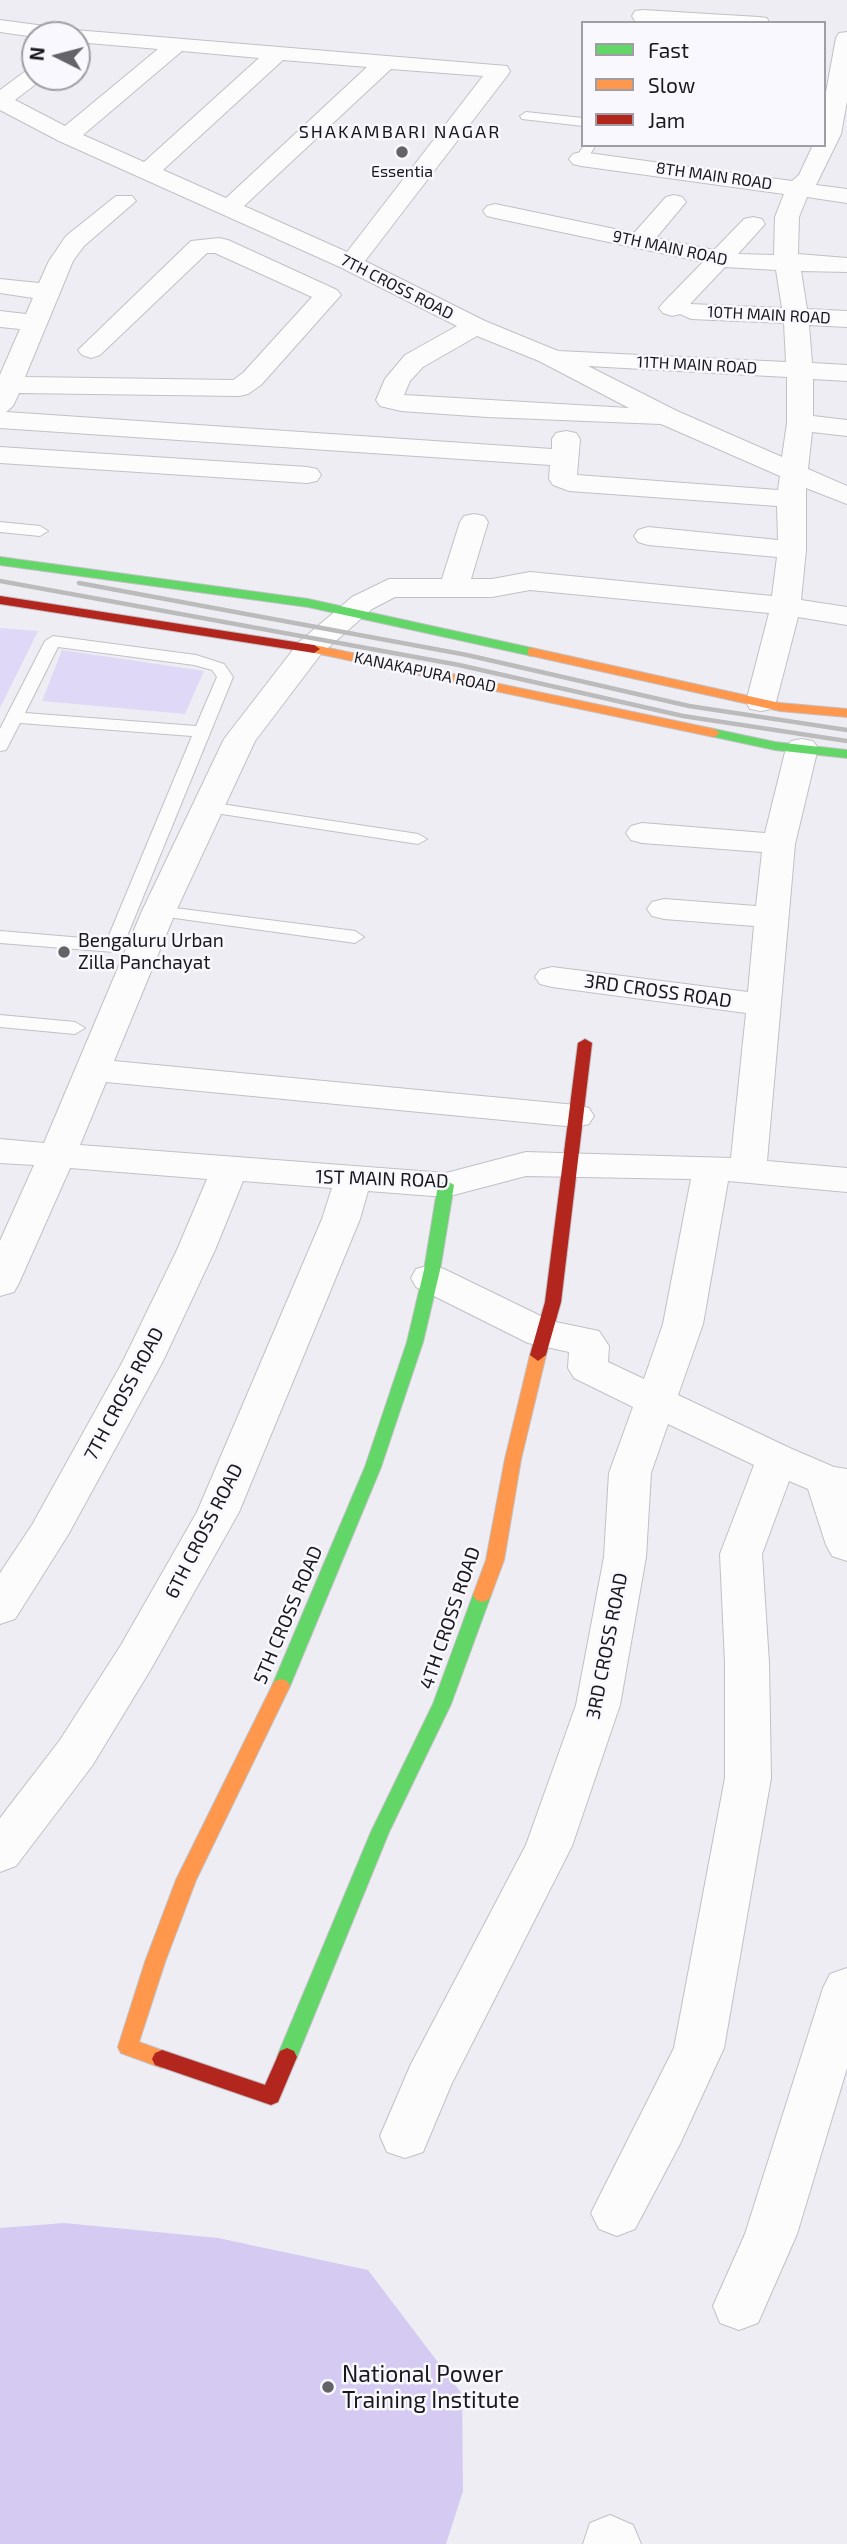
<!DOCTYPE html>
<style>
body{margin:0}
#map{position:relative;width:847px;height:2544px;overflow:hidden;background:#eeedf3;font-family:"Exo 2",sans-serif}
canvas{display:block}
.legend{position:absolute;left:581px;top:21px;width:245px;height:126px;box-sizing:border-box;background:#f9f8ff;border:2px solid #9f9ea4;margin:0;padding:9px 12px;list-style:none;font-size:21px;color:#19181c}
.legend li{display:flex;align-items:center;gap:14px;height:35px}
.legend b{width:35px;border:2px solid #9f9ea4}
.north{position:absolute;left:21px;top:21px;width:70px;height:70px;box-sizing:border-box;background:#f9f8ff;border:2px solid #9f9ea4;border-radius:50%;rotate:276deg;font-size:19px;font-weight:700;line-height:28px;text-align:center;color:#19181c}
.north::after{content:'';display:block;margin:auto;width:24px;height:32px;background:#646367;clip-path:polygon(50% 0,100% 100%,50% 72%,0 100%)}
</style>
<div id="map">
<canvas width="847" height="2544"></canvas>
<ul class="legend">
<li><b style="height:9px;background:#63d668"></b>Fast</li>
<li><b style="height:9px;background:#ff974d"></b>Slow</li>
<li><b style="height:9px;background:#b3261e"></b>Jam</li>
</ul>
<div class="north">N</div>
</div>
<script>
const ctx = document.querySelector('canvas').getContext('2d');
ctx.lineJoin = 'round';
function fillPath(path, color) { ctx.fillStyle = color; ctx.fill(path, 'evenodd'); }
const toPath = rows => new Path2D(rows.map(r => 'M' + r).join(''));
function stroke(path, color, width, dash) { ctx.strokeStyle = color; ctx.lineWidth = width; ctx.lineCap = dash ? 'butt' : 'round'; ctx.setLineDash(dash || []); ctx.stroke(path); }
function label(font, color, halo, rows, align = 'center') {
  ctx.font = font + ' "Exo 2",sans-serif'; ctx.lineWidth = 5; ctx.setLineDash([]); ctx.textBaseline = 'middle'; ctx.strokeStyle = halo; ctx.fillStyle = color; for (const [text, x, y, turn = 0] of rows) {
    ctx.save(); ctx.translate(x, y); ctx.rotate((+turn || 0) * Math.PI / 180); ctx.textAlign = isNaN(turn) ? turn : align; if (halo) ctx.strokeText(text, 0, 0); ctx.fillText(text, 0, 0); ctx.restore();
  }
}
fillPath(toPath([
 [0,628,38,631,0,708],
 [62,650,204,671,185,714,42,701]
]), '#dfd8f7');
fillPath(toPath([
 [64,2223,218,2238,368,2270,462,2394,463,2491,446,2544,0,2544,0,2228]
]), '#d4caf2');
const lane = toPath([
 [526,112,583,118,583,126,522,119,520,116,526,112],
 [584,145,596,145,585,162,577,162,575,159,584,145],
 [0,522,40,526,48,531,40,536,0,532,0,522],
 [53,636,196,655,224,664,233,677,123,946,114,952,0,943,0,931,107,940,192,736,20,723,6,750,0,751,0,729,6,717,45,641,53,636],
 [58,647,194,665,212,670,217,677,196,726,25,713,58,647],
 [208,802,418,834,427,839,418,844,202,811,199,807,208,802],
 [159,906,355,931,364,937,355,943,153,915,150,911,159,906],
 [0,1015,75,1022,85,1028,75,1034,0,1027,0,1015]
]);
const street = toPath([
 [643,10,759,17,767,18,769,23,635,21,632,16,635,11,643,10],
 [0,20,75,30,507,66,510,71,507,76,365,261,485,321,558,351,786,362,784,323,691,319,680,314,672,316,663,313,659,308,663,303,703,262,495,218,487,216,483,211,487,206,495,204,634,233,666,197,674,195,682,197,686,202,656,238,714,250,744,219,753,217,762,219,765,224,738,254,774,255,775,217,784,194,581,166,573,164,569,159,573,154,581,152,792,181,799,175,813,145,824,145,824,103,836,38,839,33,847,32,847,101,841,134,816,185,847,189,847,203,807,197,799,217,798,254,847,258,847,272,801,271,807,309,847,311,847,327,809,325,812,363,847,365,847,381,813,379,813,416,847,420,847,436,812,432,808,469,847,486,847,504,806,488,806,550,801,600,847,607,847,625,798,617,776,702,772,709,761,711,750,709,746,702,769,613,530,590,492,597,395,597,372,609,321,654,255,741,176,911,114,1061,576,1105,589,1108,594,1116,589,1124,576,1127,106,1082,80,1145,446,1173,526,1152,731,1158,746,1013,552,987,540,984,535,977,540,970,552,967,748,992,754,926,664,919,652,916,647,909,652,902,664,899,756,906,762,852,642,843,631,840,626,833,631,826,642,823,765,833,786,748,791,741,802,739,813,741,818,748,795,844,767,1161,847,1168,847,1192,728,1181,703,1324,678,1395,792,1449,834,1467,847,1469,847,1561,832,1556,826,1545,808,1489,789,1481,762,1554,769,1663,771,1778,724,2048,680,2144,635,2229,617,2236,599,2229,591,2213,674,2048,725,1778,725,1663,720,1554,754,1465,668,1424,651,1473,646,1557,620,1705,572,1846,452,2083,423,2152,405,2158,387,2152,380,2136,411,2064,526,1845,576,1705,604,1557,609,1473,633,1407,574,1378,568,1368,569,1352,528,1343,416,1287,411,1278,416,1269,430,1265,444,1269,551,1321,599,1331,609,1346,608,1362,644,1379,663,1324,691,1179,526,1176,446,1197,368,1191,360,1219,239,1512,151,1669,92,1766,16,1866,0,1872,0,1818,60,1740,121,1645,197,1512,322,1219,332,1188,243,1181,215,1250,163,1361,68,1535,15,1619,0,1624,0,1573,32,1525,123,1361,177,1250,207,1179,70,1168,19,1283,14,1292,0,1296,0,1241,34,1165,0,1163,0,1139,44,1143,142,911,224,739,299,642,352,597,389,579,442,579,460,522,464,516,474,514,484,516,488,522,471,579,492,579,530,572,772,596,777,557,648,545,638,542,634,536,638,530,648,527,778,540,777,506,569,491,553,485,549,479,550,465,0,428,0,375,20,329,0,327,0,311,26,314,33,298,0,293,0,279,39,283,49,261,66,236,116,196,132,196,136,201,84,246,73,261,25,377,233,380,243,373,312,297,215,253,207,253,100,355,91,358,82,355,78,350,191,241,219,238,228,240,337,290,341,295,261,385,248,394,239,396,19,393,13,406,6,412,552,449,552,439,556,433,566,431,576,433,580,439,577,475,778,490,780,476,661,424,487,417,401,411,380,406,376,400,385,379,405,355,457,326,342,268,59,141,0,110,0,90,27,70,35,68,35,77,45,77,15,100,65,126,158,49,77,42,77,35,35,37,0,32,0,20],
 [182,51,259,58,144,162,83,135,182,51],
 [283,60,367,67,226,198,163,170,283,60],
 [391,69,483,76,347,252,244,206,391,69],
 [725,267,776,270,782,308,690,304,725,267],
 [477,336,539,361,629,408,404,395,410,381,423,367,477,336],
 [588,366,787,377,787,423,782,457,677,411,588,366],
 [0,447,307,467,317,469,321,475,317,481,307,483,0,463,0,447],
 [847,1968,847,2068,797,2234,758,2323,739,2330,720,2323,713,2306,745,2234,823,1988,830,1974,847,1968],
 [610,2515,633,2525,641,2544,583,2544,590,2523,610,2515]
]);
const fast = toPath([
 [0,557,308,599,532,648,538,652,532,656,308,607,0,565,0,557],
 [714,729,775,742,847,750,847,758,775,750,710,736,710,730,714,729],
 [446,1180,454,1185,440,1270,423,1342,381,1467,290,1686,287,1691,281,1693,275,1691,272,1686,365,1467,407,1342,424,1270,438,1185,446,1180],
 [482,1588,488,1590,491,1595,451,1704,389,1832,297,2057,294,2063,287,2066,280,2063,277,2057,371,1832,433,1704,473,1595,476,1590,482,1588]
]);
const slow = toPath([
 [314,645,714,729,720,733,714,737,310,652,310,646,314,645],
 [532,648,780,703,847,709,847,717,780,711,528,655,528,649,532,648],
 [538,1349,546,1355,521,1459,504,1560,491,1595,488,1600,482,1602,476,1600,473,1595,486,1560,505,1459,530,1355,538,1349],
 [281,1679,287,1681,290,1686,196,1880,165,1962,139,2042,169,2053,172,2059,169,2065,162,2068,121,2053,118,2047,145,1962,176,1880,272,1686,275,1681,281,1679]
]);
const jam = toPath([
 [0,596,314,645,320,649,314,653,0,604,0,596],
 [585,1039,592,1043,561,1302,546,1355,538,1361,530,1355,545,1302,578,1043,585,1039],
 [287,2048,294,2051,297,2057,278,2102,271,2105,155,2065,152,2059,155,2053,162,2050,265,2085,280,2051,287,2048]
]);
stroke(lane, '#c1c1c5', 2);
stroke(street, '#c1c1c5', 2);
stroke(fast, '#c1c1c5', 2);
stroke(slow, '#c1c1c5', 2);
stroke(jam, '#c1c1c5', 2);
fillPath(lane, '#fcfcfd');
fillPath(street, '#fcfcfd');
fillPath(fast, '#63d668');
fillPath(slow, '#ff974d');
fillPath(jam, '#b3261e');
stroke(toPath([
 [0,581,459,665,683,716,847,741],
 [79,583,467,655,689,706,847,730]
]), '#bbbbbc', 4.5);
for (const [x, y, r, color] of [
 [402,152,7,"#646367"],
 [64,952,7,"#646367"],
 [328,2387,7,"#646367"]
]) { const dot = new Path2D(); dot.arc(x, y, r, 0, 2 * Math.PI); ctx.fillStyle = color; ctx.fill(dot); stroke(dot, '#f9f8ff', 2.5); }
label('16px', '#19181c', '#f9f8ff', [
 ["Essentia",402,172]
]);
label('16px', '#19181c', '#f9f8ff', [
 ["8TH MAIN ROAD",714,176,8],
 ["9TH MAIN ROAD",670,248,12],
 ["7TH CROSS ROAD",397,287,27],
 ["10TH MAIN ROAD",769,315,3],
 ["11TH MAIN ROAD",697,365,3],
 ["KANAKAPURA ROAD",425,672,12]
]);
ctx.letterSpacing = '2px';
label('18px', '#19181c', '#f9f8ff', [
 ["SHAKAMBARI NAGAR",400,132]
]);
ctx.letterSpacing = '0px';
label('19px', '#19181c', '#f9f8ff', [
 ["Bengaluru Urban",78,941],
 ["Zilla Panchayat",78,963]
], 'left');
label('19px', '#19181c', '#f9f8ff', [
 ["3RD CROSS ROAD",658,991,8],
 ["1ST MAIN ROAD",382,1179,2],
 ["7TH CROSS ROAD",124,1394,-62],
 ["6TH CROSS ROAD",204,1531,-63],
 ["5TH CROSS ROAD",288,1615,-67],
 ["4TH CROSS ROAD",450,1618,-71],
 ["3RD CROSS ROAD",607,1646,-79]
]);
label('23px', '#19181c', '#f9f8ff', [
 ["National Power",342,2374],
 ["Training Institute",342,2400]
], 'left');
</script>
